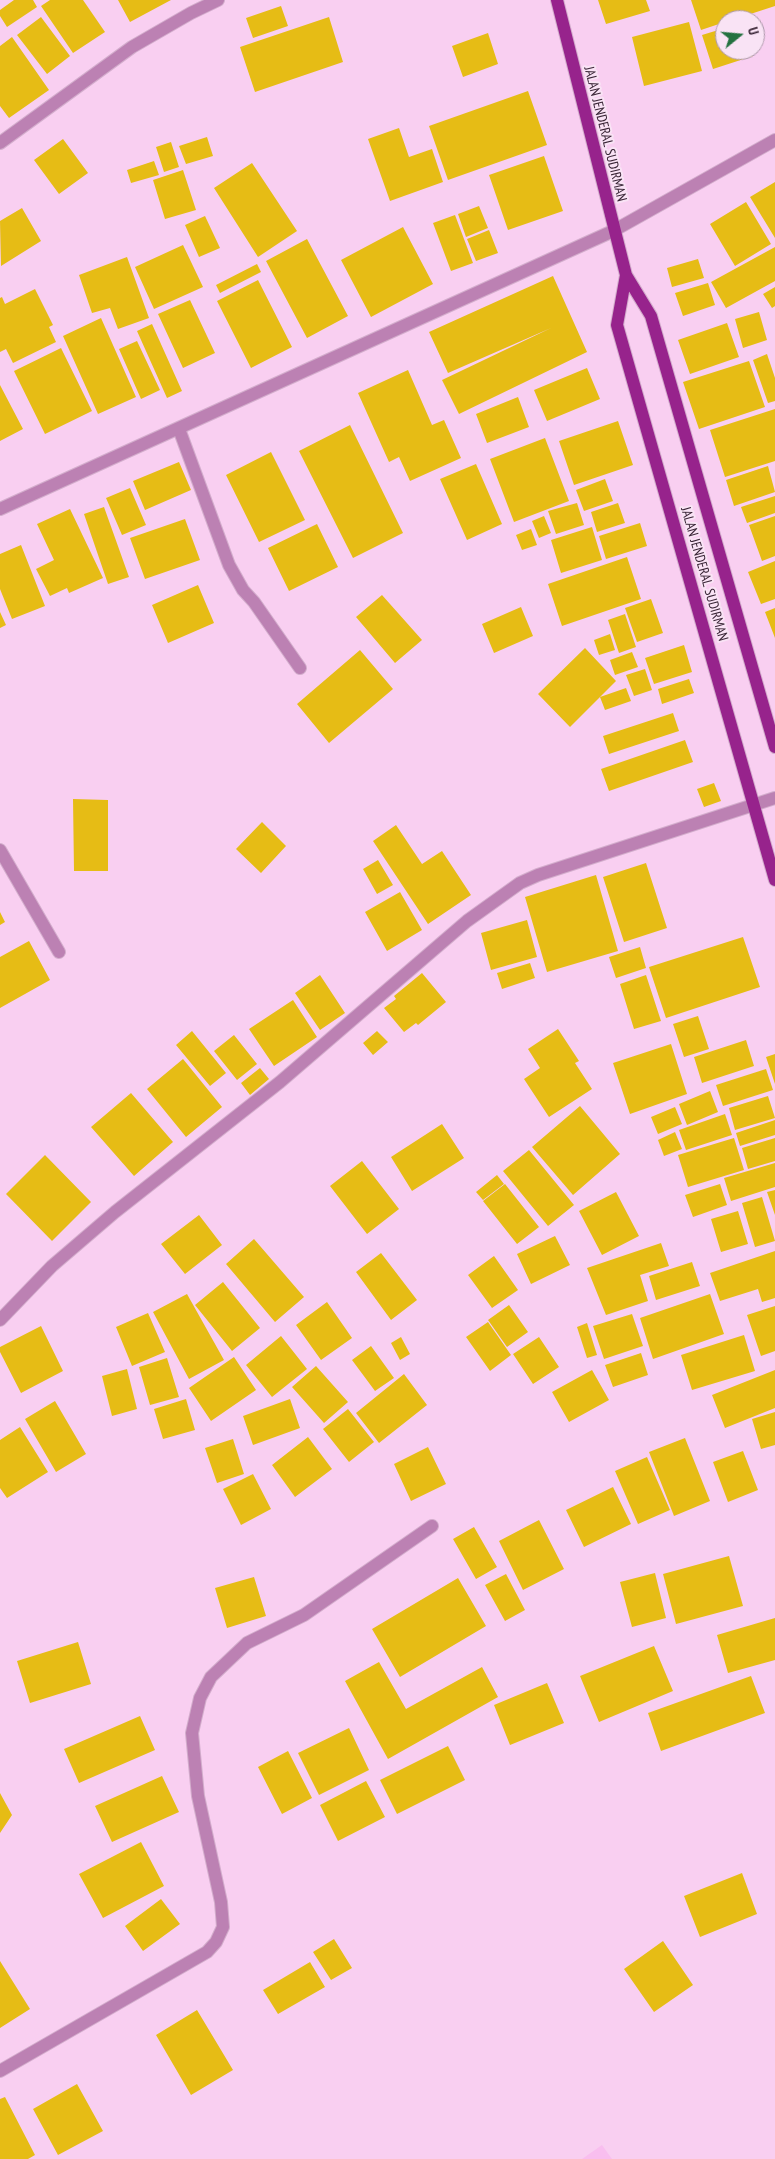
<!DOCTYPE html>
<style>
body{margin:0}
#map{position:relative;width:775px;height:2159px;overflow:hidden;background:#f9cff1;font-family:"PT Sans Narrow",sans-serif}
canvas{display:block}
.north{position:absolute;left:715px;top:10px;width:50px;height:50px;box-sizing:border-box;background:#f9e3f5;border:1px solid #ac97a9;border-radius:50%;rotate:73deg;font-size:14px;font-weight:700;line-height:20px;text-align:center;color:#392536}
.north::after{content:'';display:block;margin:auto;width:18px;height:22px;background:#247140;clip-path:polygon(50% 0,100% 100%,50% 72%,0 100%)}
</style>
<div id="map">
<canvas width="775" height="2159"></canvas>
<div class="north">U</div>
</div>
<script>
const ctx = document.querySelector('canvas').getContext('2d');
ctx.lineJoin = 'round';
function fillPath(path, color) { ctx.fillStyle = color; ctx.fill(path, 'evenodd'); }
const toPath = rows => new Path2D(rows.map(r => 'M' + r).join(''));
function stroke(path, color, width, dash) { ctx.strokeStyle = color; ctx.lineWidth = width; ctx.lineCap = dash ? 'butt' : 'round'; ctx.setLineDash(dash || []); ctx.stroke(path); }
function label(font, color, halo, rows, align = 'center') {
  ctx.font = font + ' "PT Sans Narrow",sans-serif'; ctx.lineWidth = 4; ctx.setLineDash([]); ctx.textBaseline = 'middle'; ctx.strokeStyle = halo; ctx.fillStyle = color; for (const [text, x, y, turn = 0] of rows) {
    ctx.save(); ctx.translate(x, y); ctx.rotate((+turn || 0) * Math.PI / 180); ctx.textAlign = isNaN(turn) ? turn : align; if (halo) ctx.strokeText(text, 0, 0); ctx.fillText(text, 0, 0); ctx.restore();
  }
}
fillPath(toPath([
 [602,2145,612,2159,582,2159]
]), '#f9beef');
fillPath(toPath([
 [14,0,33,0,37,7,7,27,0,16,0,10],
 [50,0,83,0,105,32,73,53,41,6],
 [118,0,171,0,130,22],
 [598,0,646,0,650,11,606,24],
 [691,0,775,0,775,6,732,20,725,20,725,22,701,30],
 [281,6,288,26,253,38,246,18],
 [41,17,70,56,47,74,17,35],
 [329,17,343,62,255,92,240,47],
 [689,22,702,71,644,86,632,37],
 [725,28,725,50,751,50,753,56,713,69,702,35],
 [488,33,498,64,463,77,452,46],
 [12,37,49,90,9,118,0,106,0,46],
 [528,91,547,145,448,180,429,126],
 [399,128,409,157,432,149,443,182,390,201,368,139],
 [207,137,213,156,186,164,179,146],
 [63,139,88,173,59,194,34,160],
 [171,142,179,167,164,172,156,147],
 [544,156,563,211,508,230,489,175],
 [154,161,159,175,131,183,127,170],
 [252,163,297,231,258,257,214,188],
 [183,170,196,210,165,219,153,180],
 [775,182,775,238,750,197],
 [746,202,771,244,735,266,710,224],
 [479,206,488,228,466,237,458,214],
 [22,208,41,241,1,266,0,221],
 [455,215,473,263,451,271,433,223],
 [205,216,220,248,199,257,185,225],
 [403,227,433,284,371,317,341,260],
 [489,230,498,253,476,261,467,239],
 [307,239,348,316,307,338,266,261],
 [183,245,203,287,154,309,135,267],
 [775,247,775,281,726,308,711,282],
 [127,257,149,318,118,329,110,308,92,313,79,275],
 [698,259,704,278,672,287,667,268],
 [257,264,261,272,220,293,216,285],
 [553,276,587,352,459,414,442,380,551,328,448,373,429,332],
 [258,280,292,347,251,368,217,301],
 [708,283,715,305,683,316,675,293],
 [775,287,775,306,772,308,763,294],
 [35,289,53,325,49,327,56,342,13,363,6,349,0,352,0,298,2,297,5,304],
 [190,300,215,353,183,368,158,314],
 [759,312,767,340,743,348,735,319],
 [101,318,136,397,98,414,63,336],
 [727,323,739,357,690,374,678,340],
 [152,324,182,391,167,398,137,331],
 [137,341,160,390,141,399,119,349],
 [61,348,92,411,45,434,14,371],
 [767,354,775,378,775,401,768,403,753,360],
 [749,361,765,407,699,429,683,382],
 [587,368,600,399,547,421,534,390],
 [408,370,432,425,444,420,461,458,410,481,399,457,389,462,358,393],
 [0,385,23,429,0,441],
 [518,397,529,427,487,443,476,414],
 [775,409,775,461,725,477,710,430],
 [618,421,633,465,574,485,559,441],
 [350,425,403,533,353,558,299,451],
 [545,438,569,501,514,522,490,459],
 [271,452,305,520,259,542,226,475],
 [179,462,191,490,145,510,133,481],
 [476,464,502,524,467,540,440,479],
 [768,466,775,492,734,506,726,480],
 [605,479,613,501,584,511,576,490],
 [130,488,146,525,122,535,106,498],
 [775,496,775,513,747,523,741,507],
 [577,503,584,525,556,534,548,511],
 [618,503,625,523,597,532,591,512],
 [104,507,129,577,108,584,84,514],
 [70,509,103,578,69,593,67,588,50,596,36,569,54,560,37,524],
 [544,516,551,533,539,538,532,521],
 [775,516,775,556,762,561,749,525],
 [185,519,200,560,145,579,130,538],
 [640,523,647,546,606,559,599,536],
 [317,524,338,567,289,591,268,548],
 [592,527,602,560,561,573,551,540],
 [531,529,537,545,522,550,516,535],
 [21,545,45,606,12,619,0,589,0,554],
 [627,557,641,599,562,626,548,584],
 [775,561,775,599,761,604,748,572],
 [198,585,214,623,168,643,152,605],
 [382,595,422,640,395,663,356,617],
 [651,599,663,633,637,642,625,608],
 [521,607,533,636,494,653,482,624],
 [775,608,775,638,765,612],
 [0,612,6,625,0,628],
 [625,614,636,647,619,653,608,620],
 [610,634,615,650,599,655,594,640],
 [684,645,692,672,654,684,645,658],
 [585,648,616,681,570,727,538,694],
 [360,650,393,689,329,743,297,704],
 [632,652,638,667,615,675,610,660],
 [645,669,652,690,634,696,626,675],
 [689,679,694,693,662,704,658,689],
 [626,688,631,701,605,710,600,697],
 [673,713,679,731,609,754,603,736],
 [685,740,693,762,609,791,601,769],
 [714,783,721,801,704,807,697,789],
 [73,799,108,800,108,871,74,871],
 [262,822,286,846,261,873,236,849],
 [396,825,422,864,442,851,471,895,428,924,373,841],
 [378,860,393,885,377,894,363,869],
 [646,863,667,928,624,942,603,877],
 [596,875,618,951,547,972,525,897],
 [400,892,422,930,387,951,365,912],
 [0,912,5,922,0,925],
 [527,920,537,957,491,970,481,933],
 [743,937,760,987,666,1018,649,967],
 [29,941,50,980,0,1008,0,957],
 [640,947,646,968,616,978,609,957],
 [530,963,535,978,502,989,497,973],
 [422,973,446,1002,418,1025,416,1023,404,1032,384,1008,396,999,394,996],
 [320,975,345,1013,320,1030,295,993],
 [646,975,661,1021,634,1029,620,984],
 [293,1000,317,1037,274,1066,249,1029],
 [698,1016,709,1049,684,1057,673,1024],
 [558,1029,579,1061,575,1063,592,1089,549,1117,524,1079,540,1068,528,1049],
 [192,1031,226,1073,210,1086,176,1045],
 [377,1031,388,1042,373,1055,363,1043],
 [234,1035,257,1064,237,1080,214,1051],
 [746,1040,754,1066,702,1083,694,1057],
 [671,1044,687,1094,630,1114,613,1063],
 [775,1054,775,1084,766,1057],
 [183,1059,222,1107,186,1137,147,1089],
 [260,1068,269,1079,250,1095,241,1083],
 [766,1069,773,1090,723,1106,716,1085],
 [710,1091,718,1112,687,1125,679,1104],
 [131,1093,173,1142,134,1176,91,1127],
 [768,1096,775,1118,735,1130,729,1108],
 [580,1106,620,1154,573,1195,532,1147],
 [675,1107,682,1124,658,1134,651,1117],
 [725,1114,732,1135,686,1150,679,1130],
 [775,1120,775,1135,740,1146,736,1133],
 [442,1124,464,1158,412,1191,391,1157],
 [675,1132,682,1149,664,1156,658,1140],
 [734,1138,744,1170,688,1187,678,1155],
 [775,1138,775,1161,748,1169,742,1148],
 [529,1150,574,1205,548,1226,503,1171],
 [45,1155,91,1202,52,1241,6,1194],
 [362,1161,399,1209,367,1234,330,1186],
 [775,1163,775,1187,731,1201,724,1178],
 [497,1175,504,1184,483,1200,476,1192],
 [505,1184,539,1227,517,1244,483,1201],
 [720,1184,727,1205,693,1217,685,1195],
 [775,1190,775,1215,767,1192],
 [616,1192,639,1236,602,1255,579,1211],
 [762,1197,775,1241,755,1247,742,1203],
 [738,1211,748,1244,721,1252,711,1219],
 [199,1215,222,1245,185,1274,161,1244],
 [555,1236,570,1265,531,1284,517,1254],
 [254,1239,304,1297,275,1322,226,1264],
 [661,1243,669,1266,640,1275,648,1301,606,1315,587,1268],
 [775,1251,775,1298,762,1302,758,1289,720,1301,710,1273],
 [381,1253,417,1300,391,1320,356,1272],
 [494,1256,518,1290,492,1308,468,1275],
 [692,1262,700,1286,656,1300,649,1276],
 [223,1282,260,1328,232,1351,195,1305],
 [187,1294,224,1360,189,1379,153,1312],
 [710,1294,724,1334,653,1359,640,1318],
 [327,1302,352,1338,321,1360,296,1325],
 [509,1305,528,1332,507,1347,488,1320],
 [775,1306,775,1351,761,1356,747,1315],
 [148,1313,165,1352,132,1366,116,1327],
 [632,1314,643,1346,604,1359,593,1326],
 [488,1322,511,1355,490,1371,466,1337],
 [587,1323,597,1355,587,1358,577,1327],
 [41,1326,63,1371,21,1393,0,1352,0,1347],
 [744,1335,755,1371,692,1390,681,1355],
 [281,1336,307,1369,272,1397,246,1365],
 [401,1337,410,1354,400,1360,391,1343],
 [539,1337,559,1367,533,1384,513,1354],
 [371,1346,394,1378,375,1391,352,1360],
 [641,1353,648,1375,613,1387,605,1365],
 [234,1357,256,1390,211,1421,189,1388],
 [167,1358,179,1397,150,1405,139,1367],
 [316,1366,348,1402,324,1423,292,1387],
 [127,1369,137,1409,112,1416,102,1376],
 [592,1370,609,1400,569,1422,552,1392],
 [775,1370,775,1408,725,1428,712,1395],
 [404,1374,427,1405,379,1443,356,1413],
 [186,1399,195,1430,163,1439,154,1409],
 [290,1399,300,1428,253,1445,243,1416],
 [55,1401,86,1454,56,1472,25,1419],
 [348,1409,374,1442,349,1462,323,1429],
 [775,1412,775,1445,761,1449,752,1419],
 [20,1427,48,1472,7,1498,0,1488,0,1440],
 [308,1437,332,1469,295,1497,272,1465],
 [685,1438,710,1501,674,1516,649,1452],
 [233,1439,244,1474,217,1483,205,1448],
 [428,1447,446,1484,411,1501,394,1464],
 [743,1451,758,1490,728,1502,713,1462],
 [647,1457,670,1510,638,1524,615,1471],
 [253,1474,271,1509,241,1525,223,1489],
 [613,1487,631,1524,584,1547,566,1510],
 [539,1520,564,1569,523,1590,499,1541],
 [474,1527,497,1567,476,1579,453,1539],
 [729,1556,743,1606,676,1624,663,1574],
 [655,1573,666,1618,632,1627,620,1582],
 [506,1574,525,1610,505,1621,485,1585],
 [254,1577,266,1616,227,1628,215,1588],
 [458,1578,486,1626,400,1677,372,1629],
 [775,1618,775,1660,728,1673,717,1635],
 [78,1642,91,1684,30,1703,17,1661],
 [654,1646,673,1691,599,1722,580,1676],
 [379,1662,406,1709,482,1667,498,1697,388,1759,345,1681],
 [751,1676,765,1713,661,1751,648,1713],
 [547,1683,564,1723,510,1745,494,1705],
 [140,1716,155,1750,79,1783,64,1749],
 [349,1728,369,1770,319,1795,298,1753],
 [448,1746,465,1780,397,1814,380,1780],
 [288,1751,312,1798,282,1814,258,1767],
 [162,1776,179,1812,112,1842,95,1806],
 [366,1781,385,1817,338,1841,320,1805],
 [0,1793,12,1815,0,1833],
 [141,1842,164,1886,103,1918,79,1874],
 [742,1873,757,1914,700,1937,684,1896],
 [161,1899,180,1924,143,1951,125,1926],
 [334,1939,352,1968,331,1980,313,1952],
 [663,1941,693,1985,654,2012,624,1969],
 [0,1961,30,2009,0,2028],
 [310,1962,325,1987,278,2014,263,1990],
 [197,2010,233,2070,191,2095,156,2035],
 [77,2084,103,2131,58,2155,33,2109],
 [5,2097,35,2155,28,2159,0,2159,0,2099]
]), '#e6bc15');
const minor = toPath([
 [0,143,132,47,191,13,218,0],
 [613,231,775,140],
 [179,429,229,565,243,590,254,602,300,668],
 [0,850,59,952],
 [0,1320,52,1266,115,1212,280,1082,467,921,520,883,538,875,775,798],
 [0,2071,207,1952,216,1942,223,1927,221,1902,198,1796,192,1733,200,1698,211,1677,247,1643,304,1615,432,1526]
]);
const tertiary = toPath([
 [0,509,613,231]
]);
const primary = toPath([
 [557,0,626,275,651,316,775,747],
 [626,275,617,325,775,880]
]);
stroke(minor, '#d3adcc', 14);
stroke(tertiary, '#d3adcc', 14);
stroke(primary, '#d3adcc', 14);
stroke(minor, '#bc81b3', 12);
stroke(tertiary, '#bc81b3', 12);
stroke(primary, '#97238c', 12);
label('14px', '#392536', '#f9e3f5', [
 ["JALAN JENDERAL SUDIRMAN",605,134,76],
 ["JALAN JENDERAL SUDIRMAN",704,574,74]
]);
</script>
